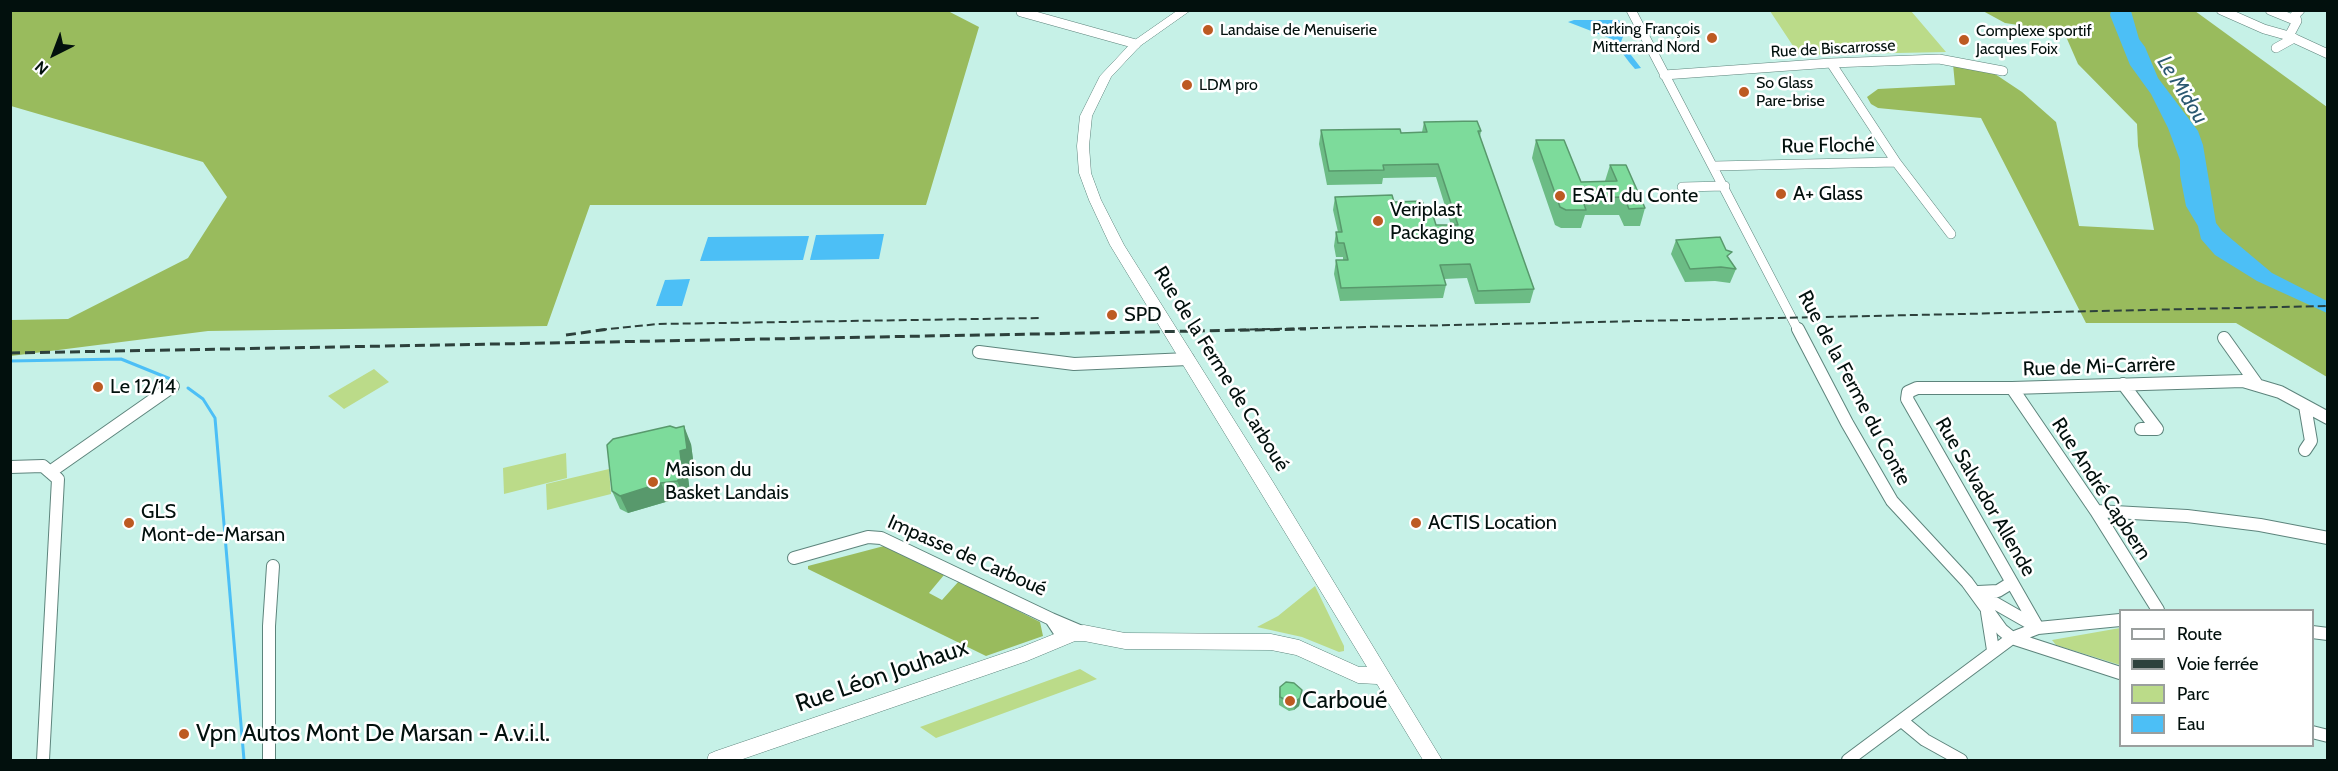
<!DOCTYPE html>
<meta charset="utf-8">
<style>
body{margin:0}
#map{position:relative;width:2338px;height:771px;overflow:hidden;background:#c6f1e7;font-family:Cabin,sans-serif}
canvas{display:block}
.frame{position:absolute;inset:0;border:12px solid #02100d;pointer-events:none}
.legend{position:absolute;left:2119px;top:609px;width:195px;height:138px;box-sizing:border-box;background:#fff;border:2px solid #9a9f9e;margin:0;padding:8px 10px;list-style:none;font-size:18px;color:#02100d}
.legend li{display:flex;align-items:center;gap:12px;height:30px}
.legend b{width:30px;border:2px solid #9a9f9e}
.north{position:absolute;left:24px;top:24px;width:60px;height:60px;-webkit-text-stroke:4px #fff;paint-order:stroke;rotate:222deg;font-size:16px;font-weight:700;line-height:24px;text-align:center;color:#02100d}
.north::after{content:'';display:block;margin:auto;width:21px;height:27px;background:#02100d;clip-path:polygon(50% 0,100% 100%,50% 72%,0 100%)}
</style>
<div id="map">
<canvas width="2338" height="771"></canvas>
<div class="frame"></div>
<ul class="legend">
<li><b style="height:8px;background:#fff"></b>Route</li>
<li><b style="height:8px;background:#2d413c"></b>Voie ferrée</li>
<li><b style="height:16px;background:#bbdb89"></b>Parc</li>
<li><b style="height:16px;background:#4cbff6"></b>Eau</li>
</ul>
<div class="north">N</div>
</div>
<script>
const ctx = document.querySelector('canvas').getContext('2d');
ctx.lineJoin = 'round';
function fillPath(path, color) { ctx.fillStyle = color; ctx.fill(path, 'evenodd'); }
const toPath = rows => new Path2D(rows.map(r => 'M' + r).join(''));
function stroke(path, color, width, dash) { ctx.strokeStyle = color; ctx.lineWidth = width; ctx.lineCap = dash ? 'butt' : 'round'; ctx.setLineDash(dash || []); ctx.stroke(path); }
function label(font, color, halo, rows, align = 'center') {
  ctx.font = font + ' Cabin,sans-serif'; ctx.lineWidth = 5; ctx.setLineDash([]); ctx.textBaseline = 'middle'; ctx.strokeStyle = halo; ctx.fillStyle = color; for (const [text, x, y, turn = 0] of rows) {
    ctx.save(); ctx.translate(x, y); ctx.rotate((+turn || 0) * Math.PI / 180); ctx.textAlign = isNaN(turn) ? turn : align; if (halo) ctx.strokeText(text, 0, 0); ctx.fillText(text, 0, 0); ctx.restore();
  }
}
fillPath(toPath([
 [1770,11,1911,11,1946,52,1799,55],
 [374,369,389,382,344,409,328,396],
 [566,453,567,478,504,494,503,468],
 [609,469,611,494,547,510,546,484],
 [1315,586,1344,646,1344,651,1339,652,1302,637,1257,627,1278,616],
 [2120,628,2120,665,2056,645,2052,640],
 [1080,669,1097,679,936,738,920,727]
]), '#bbdb89');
fillPath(toPath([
 [946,10,979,27,926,205,590,205,547,326,208,331,11,356,11,320,68,319,188,258,227,197,203,162,11,106,11,11],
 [1983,11,2195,11,2327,107,2327,377,2236,323,2086,323,1981,118,1878,108,1871,104,1867,97,1878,89,1955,85,1953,64,1992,72,2022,92,2056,122,2079,226,2154,230,2138,146,2137,124,2078,64,2064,32,2005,23],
 [884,546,944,575,929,593,942,600,959,581,1040,622,1043,636,986,656,808,569,808,566]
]), '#99bb5d');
fillPath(toPath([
 [2111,11,2131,11,2139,39,2145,47,2158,78,2198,131,2203,145,2216,223,2222,231,2272,273,2327,301,2327,313,2257,281,2215,255,2201,239,2198,226,2186,206,2180,175,2180,160,2168,128,2151,94,2130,65,2110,15],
 [1574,20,1619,20,1625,31,1621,42,1641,68,1635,69,1629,62,1612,39,1568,22],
 [884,234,879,259,810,260,816,235],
 [809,236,803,260,700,261,708,237],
 [690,279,682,306,656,306,665,280]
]), '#4cbff6');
stroke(toPath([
 [10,361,121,359,173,380],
 [188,388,203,399,215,418,244,760]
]), '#4cbff6', 3);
const streetFar1 = toPath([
 [1631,10,1798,330],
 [2221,10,2264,29,2289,36],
 [2270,10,2297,21],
 [2300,10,2295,15,2297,21,2289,36,2328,54],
 [1021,12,1136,44],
 [2276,48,2294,38],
 [1664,75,1831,63,1939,59,2003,71],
 [1896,162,1951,234],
 [1714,166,1896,162,1831,63],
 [1682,187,1725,186]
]);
const street = toPath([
 [1798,329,1847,423,1892,501,1967,582,2002,630,2012,638,2120,673],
 [2224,338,2256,383],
 [979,352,1074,364,1188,359],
 [2123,384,2157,429,2141,429],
 [2012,388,2096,511,2158,610],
 [2305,406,2311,441,2305,450],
 [10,467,43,466,58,479,43,760],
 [50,472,173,386],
 [2096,511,2187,516,2260,525,2328,538],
 [794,558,868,537,881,538,1051,619,1063,637],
 [1978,592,1998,591,2011,583],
 [1979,594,2035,626],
 [1987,612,1993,650],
 [1051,619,1084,633],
 [2038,628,1907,399,1908,392,1917,388,2012,388,2243,381,2280,392,2328,418],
 [2312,632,2328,634],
 [1902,721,1925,740,1961,760],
 [2312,732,2328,736],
 [269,760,269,626,273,566],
 [1848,760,2012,638,2038,628,2120,620]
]);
const secondary = toPath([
 [1178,10,1191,10,1140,46,1111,77,1092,116,1089,146,1091,173,1101,200,1124,245,1273,482,1442,760,1423,760,1377,684,1358,683,1296,655,1271,650,1125,649,1084,641,1075,641,1027,661,740,760,707,760,709,754,716,751,1022,647,1074,626,1084,625,1125,633,1271,634,1299,640,1359,667,1367,667,1110,245,1089,200,1079,173,1077,146,1080,116,1100,76,1132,42,1178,10]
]);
stroke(streetFar1, '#5d847c', 10);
stroke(street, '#5d847c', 14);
stroke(secondary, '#5d847c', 1);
stroke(streetFar1, '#fff', 9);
stroke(street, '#fff', 12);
fillPath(secondary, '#fff');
stroke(toPath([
 [599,330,658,324,1042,318],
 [1226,330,2328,306]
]), '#2d413c', 2, [8, 4]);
stroke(toPath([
 [566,335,609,329],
 [10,353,1306,329]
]), '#2d413c', 3, [10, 5]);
fillPath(toPath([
 [1424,122,1481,131,1480,137,1534,289,1530,303,1475,304,1467,278,1444,279,1446,285,1443,298,1340,301,1334,274,1336,260,1343,260,1343,257,1336,257,1334,246,1336,232,1338,232,1333,210,1335,197,1394,202,1426,209,1436,225,1451,225,1436,177,1383,178,1382,184,1327,185,1319,144,1321,130,1401,133,1422,132],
 [1536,140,1581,182,1605,181,1610,165,1645,208,1640,226,1624,226,1619,215,1585,215,1581,228,1561,228,1555,225,1532,158],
 [1676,240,1729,260,1736,269,1730,283,1715,281,1685,282,1671,254],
 [691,444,694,467,687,469,690,493,685,498,669,501,628,513,620,509,612,491],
 [1280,687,1301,699,1299,706,1294,710,1289,711,1279,705,1279,696]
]), '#6cbc85');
fillPath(toPath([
 [684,426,691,444,694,467,687,469,690,493,685,498,677,481,680,451],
 [661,483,669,501,628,513,620,496],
 [1302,690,1299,706,1294,710,1296,701]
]), '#58996c');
const building = toPath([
 [1477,121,1481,131,1478,131,1534,289,1478,291,1470,264,1440,265,1446,285,1341,288,1336,260,1348,260,1344,243,1338,243,1336,232,1342,232,1335,197,1392,195,1394,202,1422,201,1426,209,1431,209,1436,225,1458,225,1438,164,1383,165,1384,170,1329,171,1321,130,1400,129,1401,133,1427,132,1424,122,1477,121],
 [1536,140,1564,140,1581,182,1617,181,1610,165,1626,165,1645,208,1629,209,1624,197,1582,198,1586,210,1566,210,1560,207,1536,140],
 [1720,237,1726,250,1732,252,1727,256,1736,269,1721,267,1690,269,1676,240,1720,237],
 [670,426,676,428,684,426,687,449,680,451,683,475,677,481,661,483,620,496,612,491,607,445,613,439,670,426],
 [1286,682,1294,683,1302,690,1300,698,1296,701,1290,702,1280,697,1280,687,1286,682]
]);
fillPath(building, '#7ddb9b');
stroke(building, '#58996c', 1.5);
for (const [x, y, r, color] of [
 [1208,30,6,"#bd5a22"],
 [1712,38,6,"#bd5a22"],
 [1964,40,6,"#bd5a22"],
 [1187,85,6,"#bd5a22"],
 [1744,92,6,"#bd5a22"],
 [1781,194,6,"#bd5a22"],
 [1560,196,6,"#bd5a22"],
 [1378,221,6,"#bd5a22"],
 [1112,315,6,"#bd5a22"],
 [98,387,6,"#bd5a22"],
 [653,482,6,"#bd5a22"],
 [129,523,6,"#bd5a22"],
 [1416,523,6,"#bd5a22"],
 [1290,701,6,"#bd5a22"],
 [184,734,6,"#bd5a22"]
]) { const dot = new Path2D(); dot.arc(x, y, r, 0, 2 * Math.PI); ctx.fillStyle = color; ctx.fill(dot); stroke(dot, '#fff', 2); }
label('16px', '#02100d', '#fff', [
 ["Parking François",1700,29,"right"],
 ["Mitterrand Nord",1700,47,"right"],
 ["Landaise de Menuiserie",1220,30],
 ["Complexe sportif",1976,31],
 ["Jacques Foix",1976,49],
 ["So Glass",1756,83],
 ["Pare-brise",1756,101],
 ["LDM pro",1199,85]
], 'left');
label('16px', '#02100d', '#fff', [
 ["Rue de Biscarrosse",1833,49,-3]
]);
label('20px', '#02100d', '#fff', [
 ["Rue Floché",1828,146,-1],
 ["Rue de Mi-Carrère",2099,367,-2],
 ["Rue de la Ferme de Carboué",1221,369,58],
 ["Rue de la Ferme du Conte",1854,388,62],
 ["Rue André Capbern",2101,489,57],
 ["Rue Salvador Allende",1985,497,60],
 ["Impasse de Carboué",967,556,24]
]);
label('20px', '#02100d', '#fff', [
 ["A+ Glass",1793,194],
 ["ESAT du Conte",1572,196],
 ["Veriplast",1390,210],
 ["Packaging",1390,233],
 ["SPD",1124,315],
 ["Le 12/14",110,387],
 ["Maison du",665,470],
 ["Basket Landais",665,493],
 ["GLS",141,512],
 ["Mont-de-Marsan",141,535],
 ["ACTIS Location",1428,523]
], 'left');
label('italic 21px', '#2b5971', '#fff', [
 ["Le Midou",2182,90,58]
]);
label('24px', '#02100d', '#fff', [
 ["Rue Léon Jouhaux",882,676,-19]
]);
label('24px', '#02100d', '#fff', [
 ["Carboué",1302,701],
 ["Vpn Autos Mont De Marsan - A.v.i.l.",196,734]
], 'left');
</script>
